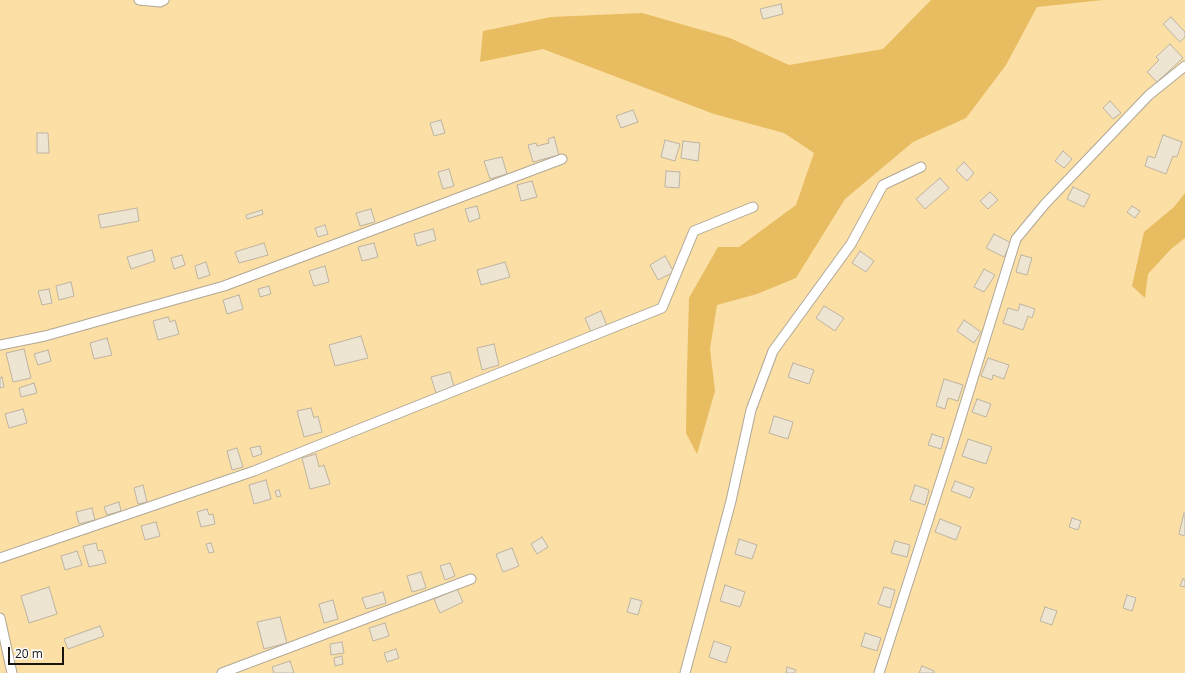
<!DOCTYPE html>
<style>
body{margin:0}
#map{position:relative;width:1185px;height:673px;overflow:hidden;background:#fffbf4;font-family:"Open Sans",sans-serif}
canvas{display:block}
.scale{position:absolute;left:8px;top:647px;width:56px;height:18px;box-sizing:border-box;border:2px solid #18140e;border-top:0;padding-left:5px;font-size:12px;line-height:14px;white-space:nowrap;color:#18140e;-webkit-text-stroke:3px #fff;paint-order:stroke}
</style>
<div id="map">
<canvas width="1185" height="673"></canvas>
<div class="scale">20 m</div>
</div>
<script>
const ctx = document.querySelector('canvas').getContext('2d');
ctx.lineJoin = 'round';
function fillPath(path, color) { ctx.fillStyle = color; ctx.fill(path, 'evenodd'); }
const toPath = rows => new Path2D(rows.map(r => 'M' + r).join(''));
function stroke(path, color, width, dash) { ctx.strokeStyle = color; ctx.lineWidth = width; ctx.lineCap = dash ? 'butt' : 'round'; ctx.setLineDash(dash || []); ctx.stroke(path); }
fillPath(toPath([
 [0,0,1185,0,1185,673,0,673]
]), '#fcdfa5');
fillPath(toPath([
 [931,0,1103,0,1037,7,1006,65,966,118,913,142,845,199,796,278,757,294,717,305,710,349,715,391,697,454,686,433,687,370,689,298,718,247,739,247,796,205,814,153,784,133,714,114,543,49,480,62,483,31,551,17,642,13,730,38,789,65,883,49],
 [1185,193,1185,238,1171,249,1148,274,1145,298,1132,286,1144,232,1174,207]
]), '#e8bc61');
const building = toPath([
 [781,4,783,14,763,19,760,9,781,4],
 [1171,17,1185,32,1185,37,1180,42,1163,24,1171,17],
 [1170,44,1183,58,1157,82,1147,72,1159,60,1156,57,1170,44],
 [1110,101,1121,113,1113,119,1103,108,1110,101],
 [633,110,638,122,621,128,616,116,633,110],
 [441,120,445,133,434,136,430,123,441,120],
 [37,133,48,133,49,153,37,153,37,133],
 [1163,135,1182,142,1177,157,1173,156,1166,174,1145,166,1148,156,1155,158,1163,135],
 [554,137,559,155,533,162,528,145,536,143,537,146,549,143,548,139,554,137],
 [665,140,680,144,675,161,661,157,665,140],
 [683,141,700,143,698,161,681,158,683,141],
 [1063,151,1072,159,1064,168,1055,161,1063,151],
 [502,157,507,174,490,179,484,161,502,157],
 [964,162,974,173,967,181,956,170,964,162],
 [449,169,454,186,443,189,438,172,449,169],
 [666,171,680,172,679,188,665,187,666,171],
 [940,178,949,188,925,209,916,199,940,178],
 [532,181,537,197,521,201,517,185,532,181],
 [1073,187,1090,195,1084,207,1067,199,1073,187],
 [990,192,998,200,988,209,980,201,990,192],
 [477,206,480,218,469,222,465,209,477,206],
 [1132,206,1140,211,1135,218,1127,212,1132,206],
 [137,208,139,221,101,228,98,215,137,208],
 [371,209,375,222,360,226,356,213,371,209],
 [262,210,263,214,247,219,246,215,262,210],
 [325,225,328,234,318,237,315,228,325,225],
 [433,229,436,240,417,246,414,234,433,229],
 [994,234,1011,243,1004,257,986,248,994,234],
 [264,243,268,255,239,263,235,252,264,243],
 [374,243,378,257,362,261,358,247,374,243],
 [152,250,155,261,131,269,127,257,152,250],
 [860,251,874,261,866,272,852,263,860,251],
 [182,255,185,265,174,269,171,258,182,255],
 [1021,255,1032,258,1027,275,1016,272,1021,255],
 [665,256,674,272,658,280,650,265,665,256],
 [206,262,210,275,198,279,195,266,206,262],
 [505,262,510,277,481,285,477,270,505,262],
 [325,266,329,282,314,286,309,271,325,266],
 [984,269,995,275,984,292,974,287,984,269],
 [71,282,74,296,59,300,56,286,71,282],
 [269,286,271,294,260,297,258,289,269,286],
 [49,289,52,303,42,305,38,291,49,289],
 [239,295,243,309,227,314,223,300,239,295],
 [1020,304,1035,309,1032,318,1028,316,1023,330,1003,323,1008,308,1018,311,1020,304],
 [824,306,844,318,835,331,816,318,824,306],
 [601,311,607,326,591,332,585,318,601,311],
 [168,317,170,322,175,320,179,334,158,340,153,321,168,317],
 [964,320,981,332,974,343,957,331,964,320],
 [361,336,368,358,335,366,329,345,361,336],
 [107,338,112,355,94,359,90,343,107,338],
 [494,344,499,365,482,370,477,348,494,344],
 [24,349,31,378,13,382,6,353,24,349],
 [48,350,51,361,38,365,34,354,48,350],
 [988,358,1009,365,1004,379,993,375,992,380,981,376,988,358],
 [793,363,814,370,809,384,788,377,793,363],
 [450,372,454,387,436,393,431,377,450,372],
 [2,377,4,387,0,388,0,378,2,377],
 [944,379,963,385,958,401,948,398,945,409,936,406,944,379],
 [34,383,37,393,21,397,19,388,34,383],
 [977,399,991,404,986,417,972,412,977,399],
 [311,408,314,418,318,416,322,432,304,437,297,411,311,408],
 [23,409,27,423,9,428,5,414,23,409],
 [774,416,793,422,788,439,769,433,774,416],
 [932,434,944,438,941,449,928,445,932,434],
 [968,439,992,447,986,464,962,456,968,439],
 [260,446,262,454,253,457,250,448,260,446],
 [237,448,243,467,232,470,227,451,237,448],
 [316,454,319,467,324,465,330,484,310,489,302,458,316,454],
 [266,480,271,499,254,504,249,485,266,480],
 [955,481,974,488,970,498,951,491,955,481],
 [143,485,147,502,138,504,134,488,143,485],
 [915,485,929,490,925,505,910,500,915,485],
 [279,490,281,496,277,497,275,491,279,490],
 [119,502,121,511,107,515,104,507,119,502],
 [92,508,95,520,79,524,76,512,92,508],
 [207,509,209,515,213,514,215,524,201,527,197,512,207,509],
 [1184,513,1185,514,1185,536,1179,534,1184,513],
 [1072,518,1081,521,1078,530,1069,527,1072,518],
 [940,519,961,527,956,540,935,532,940,519],
 [156,522,160,536,145,540,141,526,156,522],
 [542,537,548,547,537,554,531,544,542,537],
 [739,539,757,545,752,559,735,554,739,539],
 [895,541,910,545,907,557,891,553,895,541],
 [96,543,98,551,102,550,106,563,89,567,83,546,96,543],
 [211,543,214,552,209,553,206,544,211,543],
 [512,548,519,566,503,572,496,554,512,548],
 [77,551,82,565,65,570,61,556,77,551],
 [450,563,455,576,445,580,440,566,450,563],
 [421,572,426,588,412,592,407,576,421,572],
 [1183,579,1185,580,1185,587,1180,586,1183,579],
 [725,585,745,592,740,607,720,601,725,585],
 [49,587,57,614,29,623,21,596,49,587],
 [884,587,895,590,890,608,878,604,884,587],
 [457,589,463,602,440,613,434,599,457,589],
 [383,592,386,603,366,609,362,598,383,592],
 [1127,595,1136,598,1132,611,1123,608,1127,595],
 [631,598,642,601,638,615,627,612,631,598],
 [333,600,338,619,324,623,319,604,333,600],
 [1045,607,1057,611,1052,625,1040,621,1045,607],
 [280,617,287,643,264,649,257,622,280,617],
 [385,623,389,636,373,641,369,628,385,623],
 [100,626,104,636,68,649,64,639,100,626],
 [865,633,881,638,877,651,861,646,865,633],
 [714,641,731,647,726,663,709,657,714,641],
 [342,642,344,653,331,655,330,644,342,642],
 [396,649,399,658,387,662,384,653,396,649],
 [342,656,343,664,335,666,334,658,342,656],
 [290,661,294,673,274,673,272,667,290,661],
 [922,666,934,671,934,673,919,673,922,666],
 [787,667,796,670,794,673,786,673,787,667]
]);
fillPath(building, '#ede4d1');
stroke(building, '#bdb4a2', 1);
const lane = toPath([
 [139,0,160,2,164,0],
 [0,345,45,336,224,286,562,159],
 [0,558,254,471,662,308,694,231,753,207],
 [0,618,12,673],
 [222,673,471,579],
 [685,673,731,501,751,410,773,351,851,244,883,185,921,167],
 [879,673,953,443,1016,239,1045,204,1149,95,1185,66]
]);
stroke(lane, '#b0a796', 11);
stroke(lane, '#fff', 9);
</script>
